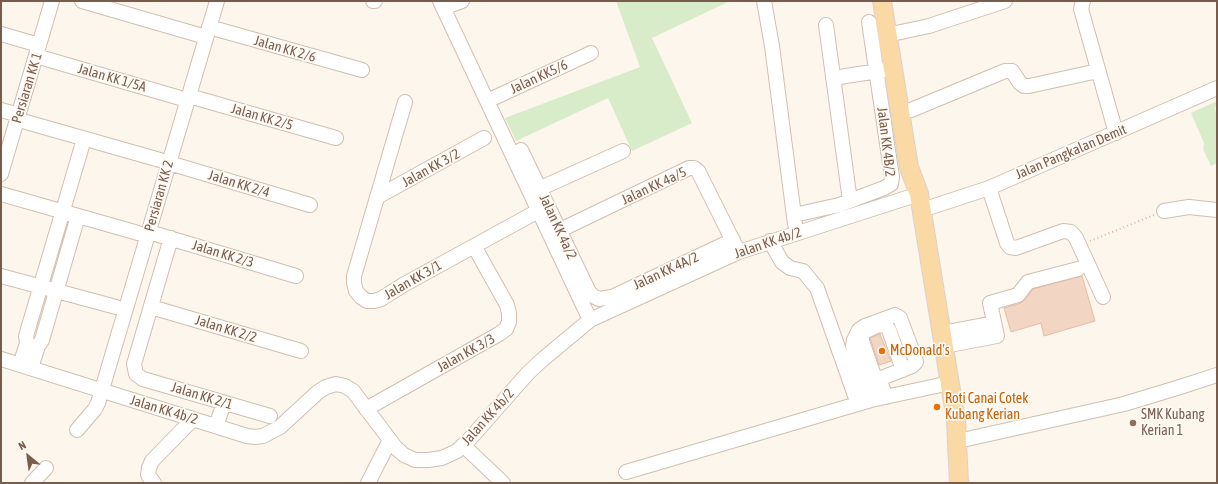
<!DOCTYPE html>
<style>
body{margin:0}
#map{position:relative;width:1218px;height:484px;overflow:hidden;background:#fdf6ec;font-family:"Asap Condensed",sans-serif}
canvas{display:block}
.frame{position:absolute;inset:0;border:2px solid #7a5c4d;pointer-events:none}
.north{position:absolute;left:8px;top:436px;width:40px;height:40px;-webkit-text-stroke:3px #fffaf3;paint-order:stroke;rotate:331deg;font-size:11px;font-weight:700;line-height:16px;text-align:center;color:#7a5c4d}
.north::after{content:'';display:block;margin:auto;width:14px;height:18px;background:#7a5c4d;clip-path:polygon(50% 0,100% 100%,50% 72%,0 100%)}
</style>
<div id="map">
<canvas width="1218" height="484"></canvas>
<div class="frame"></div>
<div class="north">N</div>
</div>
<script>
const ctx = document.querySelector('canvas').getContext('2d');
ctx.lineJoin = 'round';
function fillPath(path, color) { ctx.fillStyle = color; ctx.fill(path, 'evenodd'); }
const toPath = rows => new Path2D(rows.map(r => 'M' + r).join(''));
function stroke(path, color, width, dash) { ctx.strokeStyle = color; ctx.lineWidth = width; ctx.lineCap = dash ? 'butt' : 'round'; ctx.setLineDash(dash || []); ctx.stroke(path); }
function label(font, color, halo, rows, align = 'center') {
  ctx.font = font + ' "Asap Condensed",sans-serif'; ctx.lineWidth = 3.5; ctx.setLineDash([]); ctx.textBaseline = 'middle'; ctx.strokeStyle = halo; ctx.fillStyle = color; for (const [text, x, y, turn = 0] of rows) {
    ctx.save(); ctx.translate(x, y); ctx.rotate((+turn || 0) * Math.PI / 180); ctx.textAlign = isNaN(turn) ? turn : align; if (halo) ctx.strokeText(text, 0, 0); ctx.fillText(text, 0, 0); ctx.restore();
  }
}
fillPath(toPath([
 [616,1,730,1,652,38,692,123,632,151,608,98,516,141,505,118,640,67],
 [1217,101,1217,106,1215,107,1216,113,1217,113,1217,163,1211,166,1203,149,1204,143,1191,113]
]), '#d8ecc9');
const building = toPath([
 [1082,276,1095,321,1044,336,1041,323,1011,332,1004,308,1021,303,1025,300,1033,289,1082,276],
 [880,334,891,361,879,365,870,338,880,334]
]);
fillPath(building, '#f3d5c3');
stroke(building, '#e6bba3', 1);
const minor = toPath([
 [82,1,206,37],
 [373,1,375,1],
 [440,1,590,320],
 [764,1,772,46,795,224],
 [1083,1,1081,9,1116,133],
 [443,8,462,1],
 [826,25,850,201],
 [209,27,362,70],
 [1,34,39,45],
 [887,35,929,26,1005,1],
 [36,56,187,100],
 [833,78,885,70],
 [189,96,336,138],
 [487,101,591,53],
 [405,102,354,276,354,283,356,291,361,297,367,301,374,301,381,299,403,285,538,211],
 [1,110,19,115],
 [911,110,1005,71,1012,71,1020,83,1024,86,1029,86,1098,71],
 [26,122,160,160],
 [521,150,589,292,593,296,599,299,612,297,733,240],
 [169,163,310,205],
 [1,174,52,1],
 [989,188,1007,243,1010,247,1016,248,1063,231,1071,232,1076,238,1103,297],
 [532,192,623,151],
 [1,194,138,233],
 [377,197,484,138],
 [922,210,989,188,1217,88],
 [1164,211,1189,207,1217,210],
 [794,215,839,205,884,188,891,184,892,177,869,22],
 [149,232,296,276],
 [552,234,689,168,694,168,698,171,736,247],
 [171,238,134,364,136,374,143,379,270,416],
 [770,241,782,262,790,268,803,271,817,288,858,404],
 [1,276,116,307],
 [151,307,301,351],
 [942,333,994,323],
 [944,346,997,336,990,303,1018,295,1028,282,1078,269],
 [1,359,247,436,255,437,263,436,280,427,318,392,326,387,336,384,345,386,353,391,396,448,404,455,415,460,428,460,442,458,457,451,468,441,528,373,542,360,590,320,739,252,919,194],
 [20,365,27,343,26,336,84,139],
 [31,368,38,346,42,340,78,216],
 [879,390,862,341,862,336,864,332,879,325,886,326,889,330,903,370],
 [871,400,854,352,853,346,854,340,859,330,865,326,895,315,900,318,915,358,916,362,912,366,879,379,886,397],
 [366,409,499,334,506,329,509,322,509,313,507,305,474,246],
 [216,426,224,403],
 [77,430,95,409,98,403,217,1],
 [958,441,1124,404,1180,387,1217,375],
 [463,445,503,483],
 [626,472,871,400,950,383],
 [32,483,46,468],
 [154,483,148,475,149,468,152,461,193,419],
 [368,483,390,440]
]);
const major = toPath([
 [882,1,909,167,919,194,956,421,959,483]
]);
stroke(minor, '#d1beb0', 16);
stroke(major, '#dad1cd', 20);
stroke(toPath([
 [1090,241,1154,215]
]), '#d9b8a5', 2, [1, 3]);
stroke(minor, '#fff', 14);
stroke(major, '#fbd9a5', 18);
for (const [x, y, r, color] of [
 [882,351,4,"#e8710a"],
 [937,407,4,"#e8710a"],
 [1133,423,4,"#8d6e63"]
]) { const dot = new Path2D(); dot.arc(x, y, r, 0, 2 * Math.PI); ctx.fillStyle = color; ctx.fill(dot); stroke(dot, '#fffaf3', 1.5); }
label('14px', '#7a5c4d', '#fffaf3', [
 ["Jalan KK 2/6",285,49,16],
 ["Jalan KK5/6",539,77,-25],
 ["Jalan KK 1/5A",112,78,16],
 ["Persiaran KK 1",27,88,-73],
 ["Jalan KK 2/5",262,117,16],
 ["Jalan KK 4B/2",886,142,83],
 ["Jalan Pangkalan Demit",1071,152,-23],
 ["Jalan KK 3/2",431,168,-29],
 ["Jalan KK 2/4",239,184,17],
 ["Jalan KK 4a/5",654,186,-25],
 ["Persiaran KK 2",159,196,-74],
 ["Jalan KK 4a/2",558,227,65],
 ["Jalan KK 4b/2",768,243,-19],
 ["Jalan KK 2/3",223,254,17],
 ["Jalan KK 4A/2",666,271,-25],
 ["Jalan KK 3/1",413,280,-30],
 ["Jalan KK 2/2",226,329,17],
 ["Jalan KK 3/3",466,353,-29],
 ["Jalan KK 2/1",202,396,17],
 ["Jalan KK 4b/2",164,410,17],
 ["Jalan KK 4b/2",488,417,-48]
]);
label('14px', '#c56008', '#fffaf3', [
 ["McDonald's",890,351],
 ["Roti Canai Cotek",945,399],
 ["Kubang Kerian",945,415]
], 'left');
label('14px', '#785e54', '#fffaf3', [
 ["SMK Kubang",1141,415],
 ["Kerian 1",1141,431]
], 'left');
</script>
